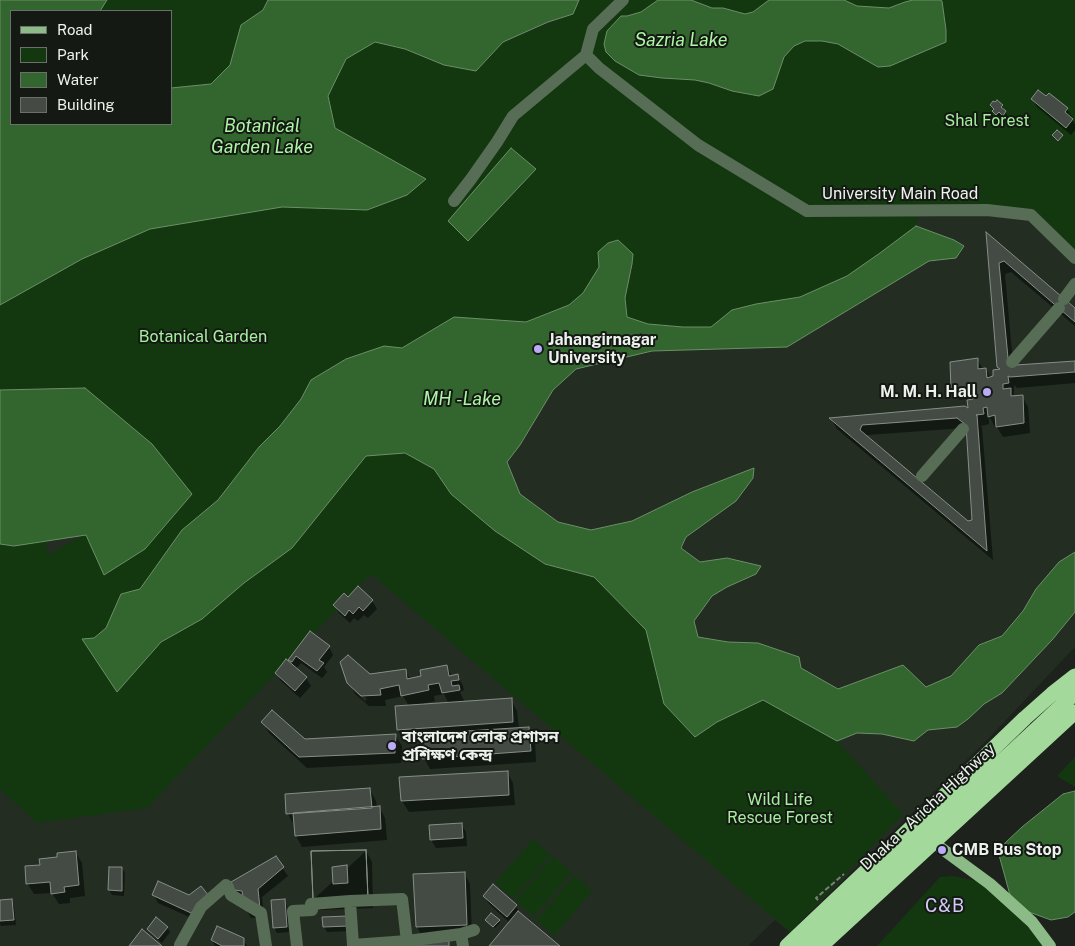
<!DOCTYPE html>
<meta charset="utf-8">
<style>
body{margin:0}
#map{position:relative;width:1075px;height:946px;overflow:hidden;background:#1d221c;font-family:"Public Sans",sans-serif}
canvas{display:block}
.legend{position:absolute;left:10px;top:10px;width:162px;height:115px;box-sizing:border-box;background:#141913;border:1px solid #6b706b;margin:0;padding:6px 9px;list-style:none;font-size:15px;color:#eef2ee}
.legend li{display:flex;align-items:center;gap:10px;height:25px}
.legend b{width:25px;border:1px solid #6b706b}
</style>
<div id="map">
<canvas width="1075" height="946"></canvas>
<ul class="legend">
<li><b style="height:6px;background:#8dbb88"></b>Road</li>
<li><b style="height:14px;background:#133810"></b>Park</li>
<li><b style="height:14px;background:#33652e"></b>Water</li>
<li><b style="height:14px;background:#444a44"></b>Building</li>
</ul>
</div>
<script>
const ctx = document.querySelector('canvas').getContext('2d');
ctx.lineJoin = 'round';
function fillPath(path, color) { ctx.fillStyle = color; ctx.fill(path, 'evenodd'); }
const toPath = rows => new Path2D(rows.map(r => 'M' + r).join(''));
function stroke(path, color, width, dash) { ctx.strokeStyle = color; ctx.lineWidth = width; ctx.lineCap = dash ? 'butt' : 'round'; ctx.setLineDash(dash || []); ctx.stroke(path); }
function label(font, color, halo, rows, align = 'center') {
  ctx.font = font + ' "Public Sans","Noto Sans Bengali",sans-serif'; ctx.lineWidth = 4; ctx.setLineDash([]); ctx.textBaseline = 'middle'; ctx.strokeStyle = halo; ctx.fillStyle = color; for (const [text, x, y, turn = 0] of rows) {
    ctx.save(); ctx.translate(x, y); ctx.rotate((+turn || 0) * Math.PI / 180); ctx.textAlign = isNaN(turn) ? turn : align; if (halo) ctx.strokeText(text, 0, 0); ctx.fillText(text, 0, 0); ctx.restore();
  }
}
fillPath(toPath([
 [0,0,1075,0,1075,647,988,739,790,932,775,920,748,946,0,946],
 [11,11,171,11,171,124,11,124]
]), '#232d22');
fillPath(toPath([
 [107,0,268,0,264,10,241,25,230,65,211,84,171,88,171,11,99,11],
 [579,0,658,0,641,12,627,16,607,52,615,61,639,75,662,78,695,80,709,83,732,91,779,71,784,57,794,46,805,41,822,41,838,44,878,67,890,66,932,49,946,42,946,30,942,1,940,0,1075,0,1075,258,1031,215,919,211,916,226,880,253,847,276,797,299,732,310,711,327,683,327,645,324,627,317,625,298,632,269,633,254,598,252,599,267,583,293,569,305,526,322,454,317,402,348,384,346,346,359,311,380,301,399,280,426,259,447,218,500,182,530,140,589,121,594,106,628,94,638,117,692,161,642,202,619,244,583,292,548,366,456,405,453,434,469,451,494,495,531,545,564,593,576,646,630,664,703,695,736,717,722,763,700,837,741,903,814,790,932,371,574,147,808,37,823,0,789,0,538,46,541,48,555,86,534,104,575,79,388,0,390,0,305,82,259,150,229,282,207,367,210,407,195,426,179,335,128,328,96,346,59,375,42,405,49,444,65,475,71,503,42,573,14],
 [691,0,769,0,753,12,745,14,723,8,712,8],
 [844,0,913,0,905,2,889,8,857,6],
 [1075,757,1075,787,1057,776],
 [533,839,551,855,513,899,495,883],
 [553,856,572,872,534,917,515,901],
 [574,875,592,891,554,936,536,920],
 [954,876,990,884,1050,946,877,946,940,877]
]), '#133810');
const water = toPath([
 [0,0,107,0,100,11,11,11,11,124,171,124,171,88,211,84,230,65,241,25,263,10,268,0,579,0,573,14,548,22,503,42,476,71,444,65,405,49,375,42,346,59,328,96,335,128,426,179,407,195,367,210,282,207,150,229,82,259,0,305,0,0],
 [658,0,691,0,712,8,723,8,745,14,753,12,769,0,844,0,857,6,889,8,905,2,913,0,940,0,942,1,946,30,946,42,890,66,878,67,838,44,822,41,805,41,794,46,784,57,773,89,759,96,732,91,709,83,695,80,662,78,639,75,615,61,606,52,604,44,607,31,621,16,627,16,641,12,658,0],
 [511,148,536,169,468,241,448,221,511,148],
 [916,226,954,240,964,246,956,258,929,261,787,347,652,351,576,369,553,390,520,445,507,462,520,494,558,522,591,530,632,521,692,492,754,468,753,478,736,501,686,537,681,548,700,562,727,558,761,566,756,574,727,587,712,596,694,621,698,637,728,642,758,643,799,657,801,668,838,689,903,665,926,687,951,676,979,645,1002,636,1023,611,1036,589,1059,562,1075,552,1075,612,1052,640,1002,693,984,704,968,719,957,727,928,730,914,741,882,734,857,733,837,741,763,700,717,722,695,737,664,704,646,630,594,577,545,564,495,531,451,494,434,469,405,453,366,456,292,548,244,583,202,619,161,642,117,692,82,639,94,638,106,628,121,594,140,589,182,530,218,500,259,447,280,426,301,399,311,380,346,359,384,346,402,348,454,317,526,322,569,305,583,293,599,267,598,252,608,243,618,240,633,254,632,264,625,298,627,317,648,324,683,327,711,327,732,310,756,304,800,297,847,276,880,253,916,226],
 [85,388,152,444,192,494,145,549,104,575,86,535,14,546,0,544,0,390,85,388],
 [1075,791,1075,912,1068,917,1051,920,1029,912,1010,895,999,855,1005,843,1022,827,1063,794,1075,791]
]);
fillPath(water, '#33652e');
stroke(water, '#6b8f68', 1);
fillPath(toPath([
 [1032,99,1067,109,1072,117,1071,118,1075,124,1075,130,1071,135,1037,107],
 [991,105,1002,106,1008,117,1006,120,1002,116,1000,119,996,116],
 [988,235,1075,310,1075,326,1011,272,1005,274,1013,364,1016,366,1075,362,1075,383,1017,388,1014,385,1014,394,1013,394,1015,397,1022,396,1028,407,1030,433,1003,437,997,427,995,427,989,416,989,424,981,426,982,428,993,560,837,429,831,419,969,411,969,404,966,399,959,400,953,389,977,359,983,369,986,369,991,378,1000,370,998,367],
 [964,428,968,431,974,521,968,522,867,437,867,435],
 [358,588,372,601,377,609,368,618,364,615,358,621,354,618,350,623,339,613,334,605,348,598],
 [310,633,329,647,333,655,324,667,327,672,322,678,301,663,296,669,306,678,311,686,300,698,281,681,276,673,294,667,290,660],
 [446,666,452,676,457,675,463,686,464,690,460,692,465,703,511,700,517,711,519,729,528,729,535,739,536,762,430,769,424,758,422,739,404,741,398,730,409,706,403,696,385,700,386,706,369,706,355,694,352,689,365,701,367,699,350,684,369,676,405,670,410,679,423,677],
 [444,694,449,704,422,706,422,704,435,701,434,696],
 [263,722,304,740,395,735,402,746,401,763,307,768,269,733],
 [507,772,513,783,515,805,409,812,402,801],
 [370,790,376,801,377,807,379,807,385,818,387,840,302,847,296,836,295,825,294,825,288,814,286,796],
 [461,824,466,832,467,846,436,848,431,840],
 [366,851,372,862,373,908,320,910,314,899],
 [76,853,82,863,85,896,70,898,70,903,59,904,52,893,34,894,27,883,59,858],
 [275,858,288,876,262,897,264,917,251,918,235,889],
 [110,868,122,868,125,873,124,896,112,895,109,890],
 [464,873,470,884,472,936,423,938,417,927],
 [154,895,212,905,196,920,158,903],
 [484,896,516,906,521,915,558,946,491,946,510,923,489,904],
 [11,901,14,906,16,925,1,926,0,924,0,902],
 [285,901,287,906,289,932,277,933,274,928],
 [348,917,351,931,327,932,324,927,323,919],
 [499,921,500,923,495,928,488,922],
 [167,927,170,932,162,943,151,934,148,929],
 [243,939,247,946,215,946,212,940]
]), '#0007');
const building = toPath([
 [1038,90,1046,96,1049,93,1068,108,1065,112,1073,119,1066,128,1031,99,1038,90],
 [997,100,1003,105,1001,107,1006,111,1003,116,999,112,996,115,992,111,994,109,990,105,993,101,995,102,997,100],
 [1057,130,1063,135,1058,141,1052,135,1057,130],
 [986,232,1075,308,1075,322,1004,261,999,263,1008,358,1016,365,1075,361,1075,372,1010,377,1008,376,1009,383,1003,384,1003,389,1011,388,1011,396,1023,395,1024,423,996,427,995,415,988,417,987,407,983,408,984,414,976,415,977,415,987,551,829,418,965,406,968,408,967,400,973,399,973,395,963,396,962,388,951,390,950,362,978,358,978,369,986,368,987,378,993,376,993,370,1000,369,997,367,986,232],
 [957,418,966,425,972,520,968,521,860,430,862,425,957,418],
 [358,586,373,600,363,611,359,607,353,614,349,610,345,616,333,605,344,593,348,597,358,586],
 [310,631,330,646,319,660,324,663,317,671,296,656,292,662,288,660,310,631],
 [348,655,370,674,406,669,407,679,421,676,420,670,447,665,449,676,458,674,459,680,451,681,452,686,459,685,460,690,442,693,439,683,428,685,429,690,401,696,399,685,380,689,381,695,361,696,347,683,340,662,348,655],
 [286,659,307,677,295,691,275,673,286,659],
 [512,698,513,722,397,730,395,706,512,698],
 [272,710,305,739,396,734,395,753,299,757,261,722,272,710],
 [529,727,531,751,422,759,420,734,529,727],
 [508,771,509,795,401,801,399,777,508,771],
 [370,788,372,808,286,814,285,794,370,788],
 [380,806,381,829,295,836,293,813,380,806],
 [462,823,463,838,430,840,429,825,462,823],
 [366,850,368,898,313,899,311,851,366,850],
 [347,865,348,883,333,884,332,867,347,865],
 [366,850,368,898,313,899,311,851,366,850],
 [76,851,79,885,64,887,65,892,51,894,50,882,26,884,25,866,40,865,39,859,57,857,57,853,76,851],
 [276,856,284,867,258,889,260,909,245,910,242,891,234,890,231,882,276,856],
 [109,867,122,867,122,891,108,890,109,867],
 [465,872,467,925,416,927,413,874,465,872],
 [158,881,189,895,201,886,209,896,191,913,152,895,158,881],
 [493,884,517,905,507,917,483,896,493,884],
 [12,899,14,920,0,921,0,900,12,899],
 [285,899,287,927,273,928,271,900,285,899],
 [518,911,560,946,489,946,518,911],
 [491,913,500,920,493,927,485,920,491,913],
 [348,916,349,926,323,927,322,917,348,916],
 [156,917,168,927,158,939,147,929,156,917],
 [217,926,244,938,244,946,222,946,211,940,217,926],
 [142,929,162,946,129,946,142,929],
 [449,941,449,946,392,946,449,941]
]);
fillPath(building, '#444a44');
stroke(building, '#878e87', 1);
stroke(toPath([
 [818,900,816,898,844,874]
]), '#7c807b', 2, [5, 2.5]);
stroke(toPath([
 [623,0,593,29,586,55,599,68,698,145,807,211,987,210,1031,215,1075,258],
 [454,201,471,179,497,142,513,116,586,55],
 [1064,299,1075,284],
 [1012,362,1059,308],
 [922,476,963,429],
 [407,941,461,934],
 [180,945,201,907,226,885,228,887,231,895,261,913,266,946],
 [353,945,407,941,402,899,350,901,353,945,353,946],
 [297,946,293,911,312,910,311,904,350,901],
 [463,946,461,934,474,930]
]), '#576d55', 12);
stroke(toPath([
 [941,848,990,884,1032,922,1050,946]
]), '#8dbb88', 12);
stroke(toPath([
 [787,946,863,874,1025,718,1052,694,1075,676],
 [804,946,1075,693],
 [821,946,1075,712]
]), '#a3da9c', 15);
for (const [x, y, r, color] of [
 [538,349,5,"#b9abf7"],
 [987,392,5,"#b9abf7"],
 [392,746,5,"#b9abf7"],
 [942,850,5,"#b9abf7"]
]) { const dot = new Path2D(); dot.arc(x, y, r, 0, 2 * Math.PI); ctx.fillStyle = color; ctx.fill(dot); stroke(dot, '#141913', 2); }
label('16px', '#a5ef9d', '#141913', [
 ["Shal Forest",987,121],
 ["Botanical Garden",203,337],
 ["Wild Life",780,800],
 ["Rescue Forest",780,818]
]);
label('16px', '#eef2ee', '#141913', [
 ["University Main Road",900,194],
 ["Dhaka - Aricha Highway",928,807,-43]
]);
label('bold 16px', '#eef2ee', '#141913', [
 ["Jahangirnagar",548,340],
 ["University",548,358],
 ["M. M. H. Hall",977,392,"right"],
 ["বাংলাদেশ লোক প্রশাসন",402,737],
 ["প্রশিক্ষণ কেন্দ্র",402,755],
 ["CMB Bus Stop",952,850]
], 'left');
label('italic 18px', '#acf6a4', '#141913', [
 ["Sazria Lake",681,40],
 ["Botanical",262,126],
 ["Garden Lake",262,147],
 ["MH -Lake",462,399]
]);
ctx.letterSpacing = '1px';
label('18px', '#d3ccf8', '#141913', [
 ["C&B",945,906]
]);
ctx.letterSpacing = '0px';
</script>
